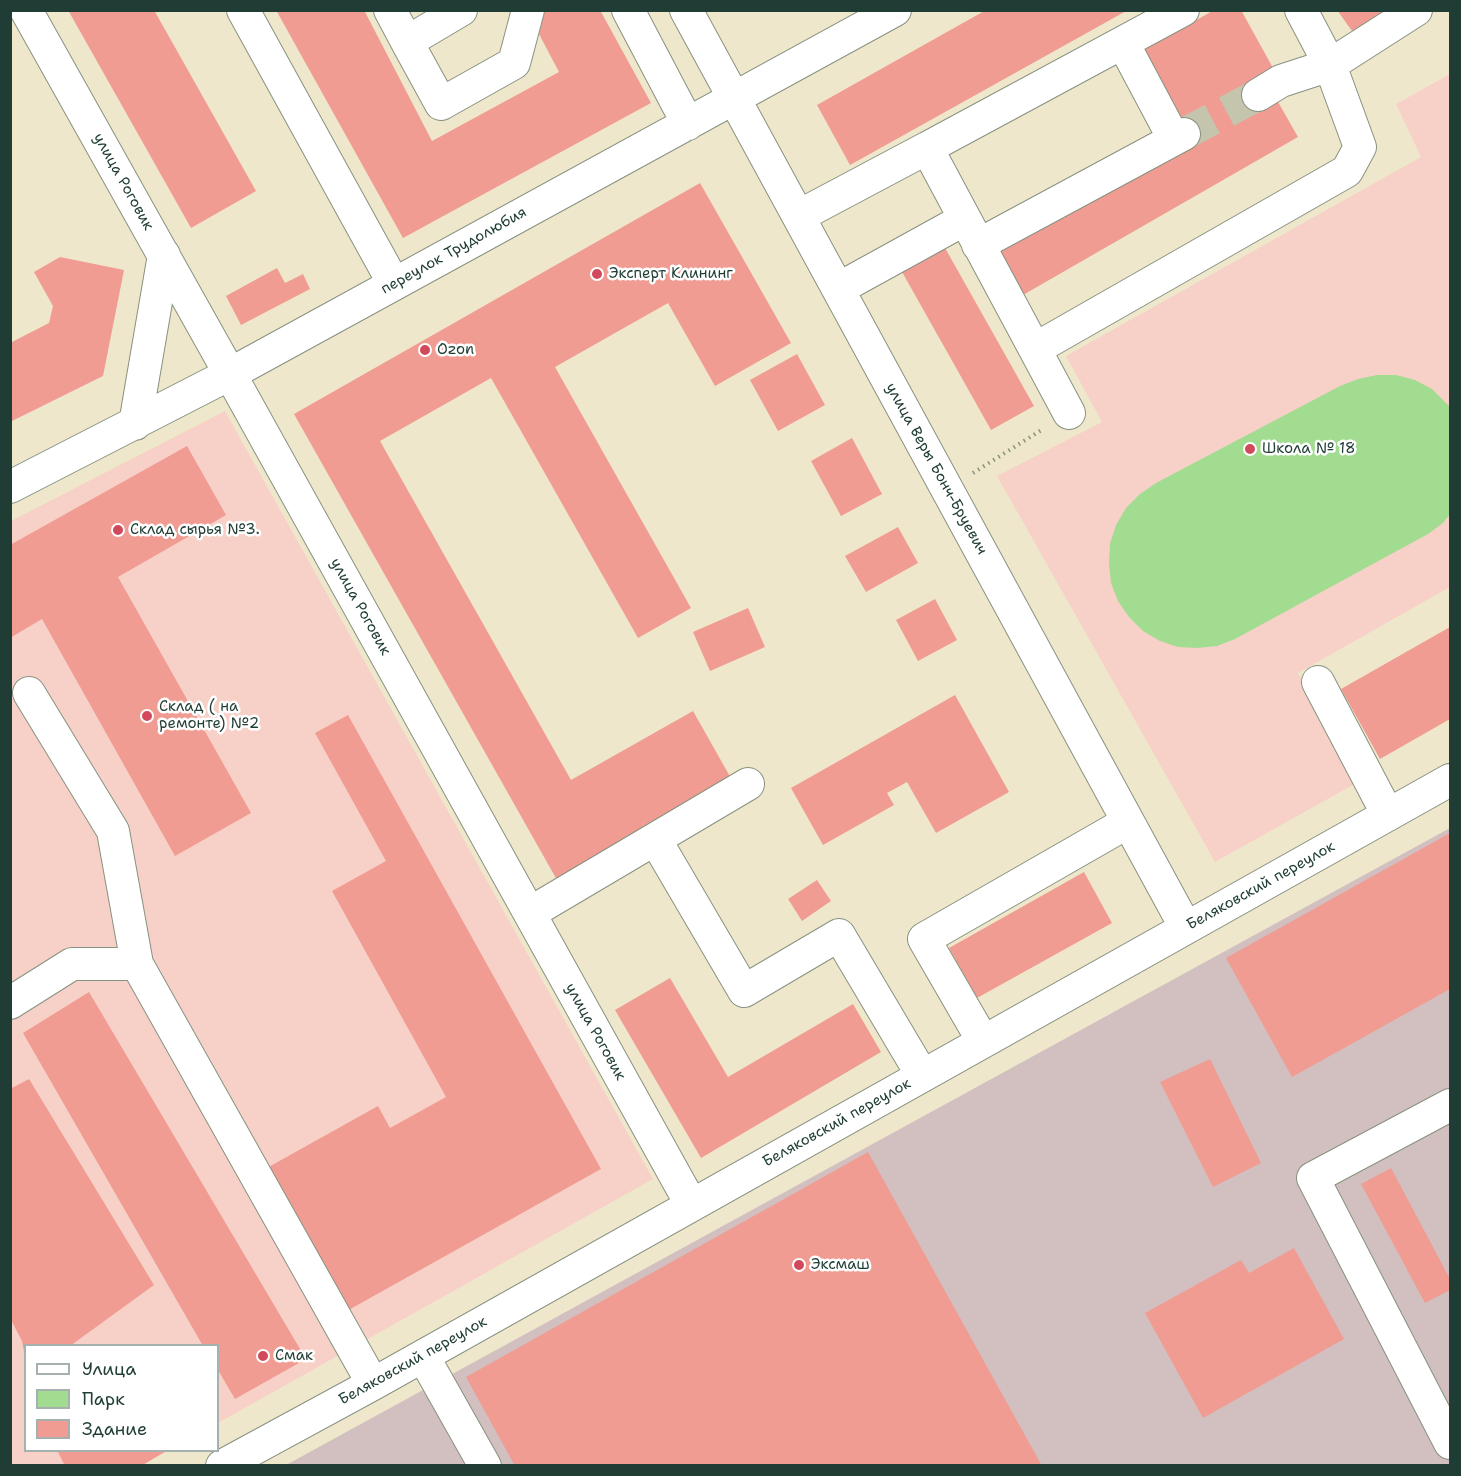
<!DOCTYPE html>
<meta charset="utf-8">
<style>
body{margin:0}
#map{position:relative;width:1461px;height:1476px;overflow:hidden;background:#efe7cb;font-family:"Shantell Sans",sans-serif}
canvas{display:block}
.frame{position:absolute;inset:0;border:12px solid #1f3d34;pointer-events:none}
.legend{position:absolute;left:24px;top:1344px;width:195px;height:108px;box-sizing:border-box;background:#fff;border:2px solid #a5b1ae;margin:0;padding:8px 10px;list-style:none;font-size:18px;color:#1f3d34}
.legend li{display:flex;align-items:center;gap:12px;height:30px}
.legend b{width:30px;border:2px solid #a5b1ae}
</style>
<div id="map">
<canvas width="1461" height="1476"></canvas>
<div class="frame"></div>
<ul class="legend">
<li><b style="height:8px;background:#fff"></b>Улица</li>
<li><b style="height:16px;background:#a1dc90"></b>Парк</li>
<li><b style="height:16px;background:#f19c92"></b>Здание</li>
</ul>
</div>
<script>
const ctx = document.querySelector('canvas').getContext('2d');
ctx.lineJoin = 'round';
function fillPath(path, color) { ctx.fillStyle = color; ctx.fill(path, 'evenodd'); }
const toPath = rows => new Path2D(rows.map(r => 'M' + r).join(''));
function stroke(path, color, width, dash) { ctx.strokeStyle = color; ctx.lineWidth = width; ctx.lineCap = dash ? 'butt' : 'round'; ctx.setLineDash(dash || []); ctx.stroke(path); }
function label(font, color, halo, rows, align = 'center') {
  ctx.font = font + ' "Shantell Sans",sans-serif'; ctx.lineWidth = 5; ctx.setLineDash([]); ctx.textBaseline = 'middle'; ctx.strokeStyle = halo; ctx.fillStyle = color; for (const [text, x, y, turn = 0] of rows) {
    ctx.save(); ctx.translate(x, y); ctx.rotate((+turn || 0) * Math.PI / 180); ctx.textAlign = isNaN(turn) ? turn : align; if (halo) ctx.strokeText(text, 0, 0); ctx.fillText(text, 0, 0); ctx.restore();
  }
}
fillPath(toPath([
 [1450,74,1450,587,1298,673,1358,782,1215,862,997,476,1102,422,1066,356,1421,157,1396,104],
 [225,411,653,1179,218,1423,218,1346,26,1346,26,1450,168,1451,141,1465,11,1466,11,521]
]), '#f7d1c8');
fillPath(toPath([
 [1450,828,1450,1465,286,1465]
]), '#d2bfc0');
fillPath(toPath([
 [1377,375,1396,375,1415,380,1432,389,1450,407,1450,514,1443,523,1428,534,1235,639,1217,646,1198,648,1178,647,1160,641,1143,631,1129,617,1118,601,1111,583,1109,563,1110,544,1116,525,1126,508,1140,494,1156,483,1340,386,1358,379]
]), '#a1dc90');
fillPath(toPath([
 [68,10,154,10,256,191,191,228],
 [276,10,364,10,432,141,559,72,539,34,545,10,600,10,651,103,403,238],
 [986,10,1128,10,850,165,817,105],
 [1214,10,1241,10,1273,68,1250,81,1261,100,1273,93,1298,137,1016,299,991,255,1189,141,1139,53],
 [1337,10,1398,10,1357,38],
 [700,183,791,343,715,386,668,303,555,367,691,608,638,638,491,378,380,441,571,780,693,711,732,780,557,880,294,414],
 [940,239,1034,406,991,430,897,263],
 [60,257,124,270,103,376,10,422,10,343,49,323,53,306,34,272],
 [277,268,285,283,303,274,310,289,241,325,226,296],
 [797,354,825,405,778,431,750,380],
 [852,438,882,494,841,516,811,461],
 [187,446,226,515,118,577,251,813,175,856,42,619,10,638,10,545],
 [898,527,918,563,866,592,845,556],
 [935,599,957,640,918,661,896,620],
 [748,608,765,647,710,671,693,632],
 [1450,627,1450,719,1380,759,1341,689],
 [955,695,1009,792,936,833,907,782,887,793,894,805,823,845,791,788],
 [348,715,601,1169,345,1312,265,1169,378,1106,390,1128,446,1097,332,891,386,861,315,733],
 [1450,833,1450,989,1292,1077,1226,958],
 [1084,872,1112,923,977,998,949,948],
 [817,880,831,901,802,921,788,899],
 [670,978,728,1077,853,1004,881,1052,701,1158,615,1010],
 [89,992,306,1359,235,1399,218,1370,218,1346,203,1346,23,1033],
 [1210,1059,1261,1163,1213,1187,1160,1082],
 [29,1079,154,1285,70,1346,26,1346,24,1352,22,1341,10,1318,10,1089],
 [868,1152,1042,1466,515,1466,466,1377],
 [1391,1168,1450,1279,1450,1290,1425,1303,1361,1184],
 [1294,1248,1344,1339,1203,1418,1145,1313,1241,1260,1249,1273],
 [57,1450,168,1450,141,1466,65,1466]
]), '#f19c92');
stroke(toPath([
 [1184,134,1258,95]
]), '#c5c5ad', 32, [32, 16]);
const minor = toPath([
 [26,10,230,374,691,1204],
 [243,10,394,284],
 [390,10,407,42,461,10],
 [628,10,688,124],
 [686,10,1186,928],
 [407,42,441,104,514,63,528,10],
 [1123,43,1174,139],
 [1258,95,1281,81,1330,65,1416,10],
 [927,148,1183,10],
 [799,216,927,148,965,219],
 [978,245,1184,134],
 [838,289,965,219,1069,413],
 [1035,349,1347,171,1360,147,1330,65,1301,10],
 [135,424,164,255],
 [10,487,230,374,895,10],
 [1318,682,1388,815],
 [29,693,113,831,137,964],
 [655,839,744,991,839,935,922,1075],
 [530,913,748,784],
 [10,1003,72,964,137,964,373,1384],
 [983,1041,924,939,1128,822],
 [1450,1105,1313,1178,1450,1443],
 [423,1356,485,1466],
 [222,1466,373,1384,1450,780]
]);
stroke(minor, '#879280', 34);
stroke(toPath([
 [973,473,1043,429]
]), '#879280', 4, [1.5, 4.5]);
stroke(minor, '#fff', 32);
for (const [x, y, r, color] of [
 [597,274,6,"#d1495b"],
 [425,350,6,"#d1495b"],
 [1250,449,6,"#d1495b"],
 [118,530,6,"#d1495b"],
 [147,716,6,"#d1495b"],
 [799,1265,6,"#d1495b"],
 [263,1356,6,"#d1495b"]
]) { const dot = new Path2D(); dot.arc(x, y, r, 0, 2 * Math.PI); ctx.fillStyle = color; ctx.fill(dot); stroke(dot, '#fff', 2); }
label('15px', '#1f3d34', '#fff', [
 ["улица Роговик",123,182,61],
 ["переулок Трудолюбия",454,251,-29],
 ["улица Веры Бонч-Бруевич",936,469,61],
 ["улица Роговик",360,607,61],
 ["Беляковский переулок",1261,886,-29],
 ["улица Роговик",595,1032,61],
 ["Беляковский переулок",837,1123,-29],
 ["Беляковский переулок",413,1361,-29]
]);
label('15px', '#1f3d34', '#fff', [
 ["Эксперт Клининг",609,274],
 ["Ozon",437,350],
 ["Школа № 18",1262,449],
 ["Склад сырья №3.",130,530],
 ["Склад ( на",159,707],
 ["ремонте) №2",159,724],
 ["Эксмаш",811,1265],
 ["Смак",275,1356]
], 'left');
</script>
